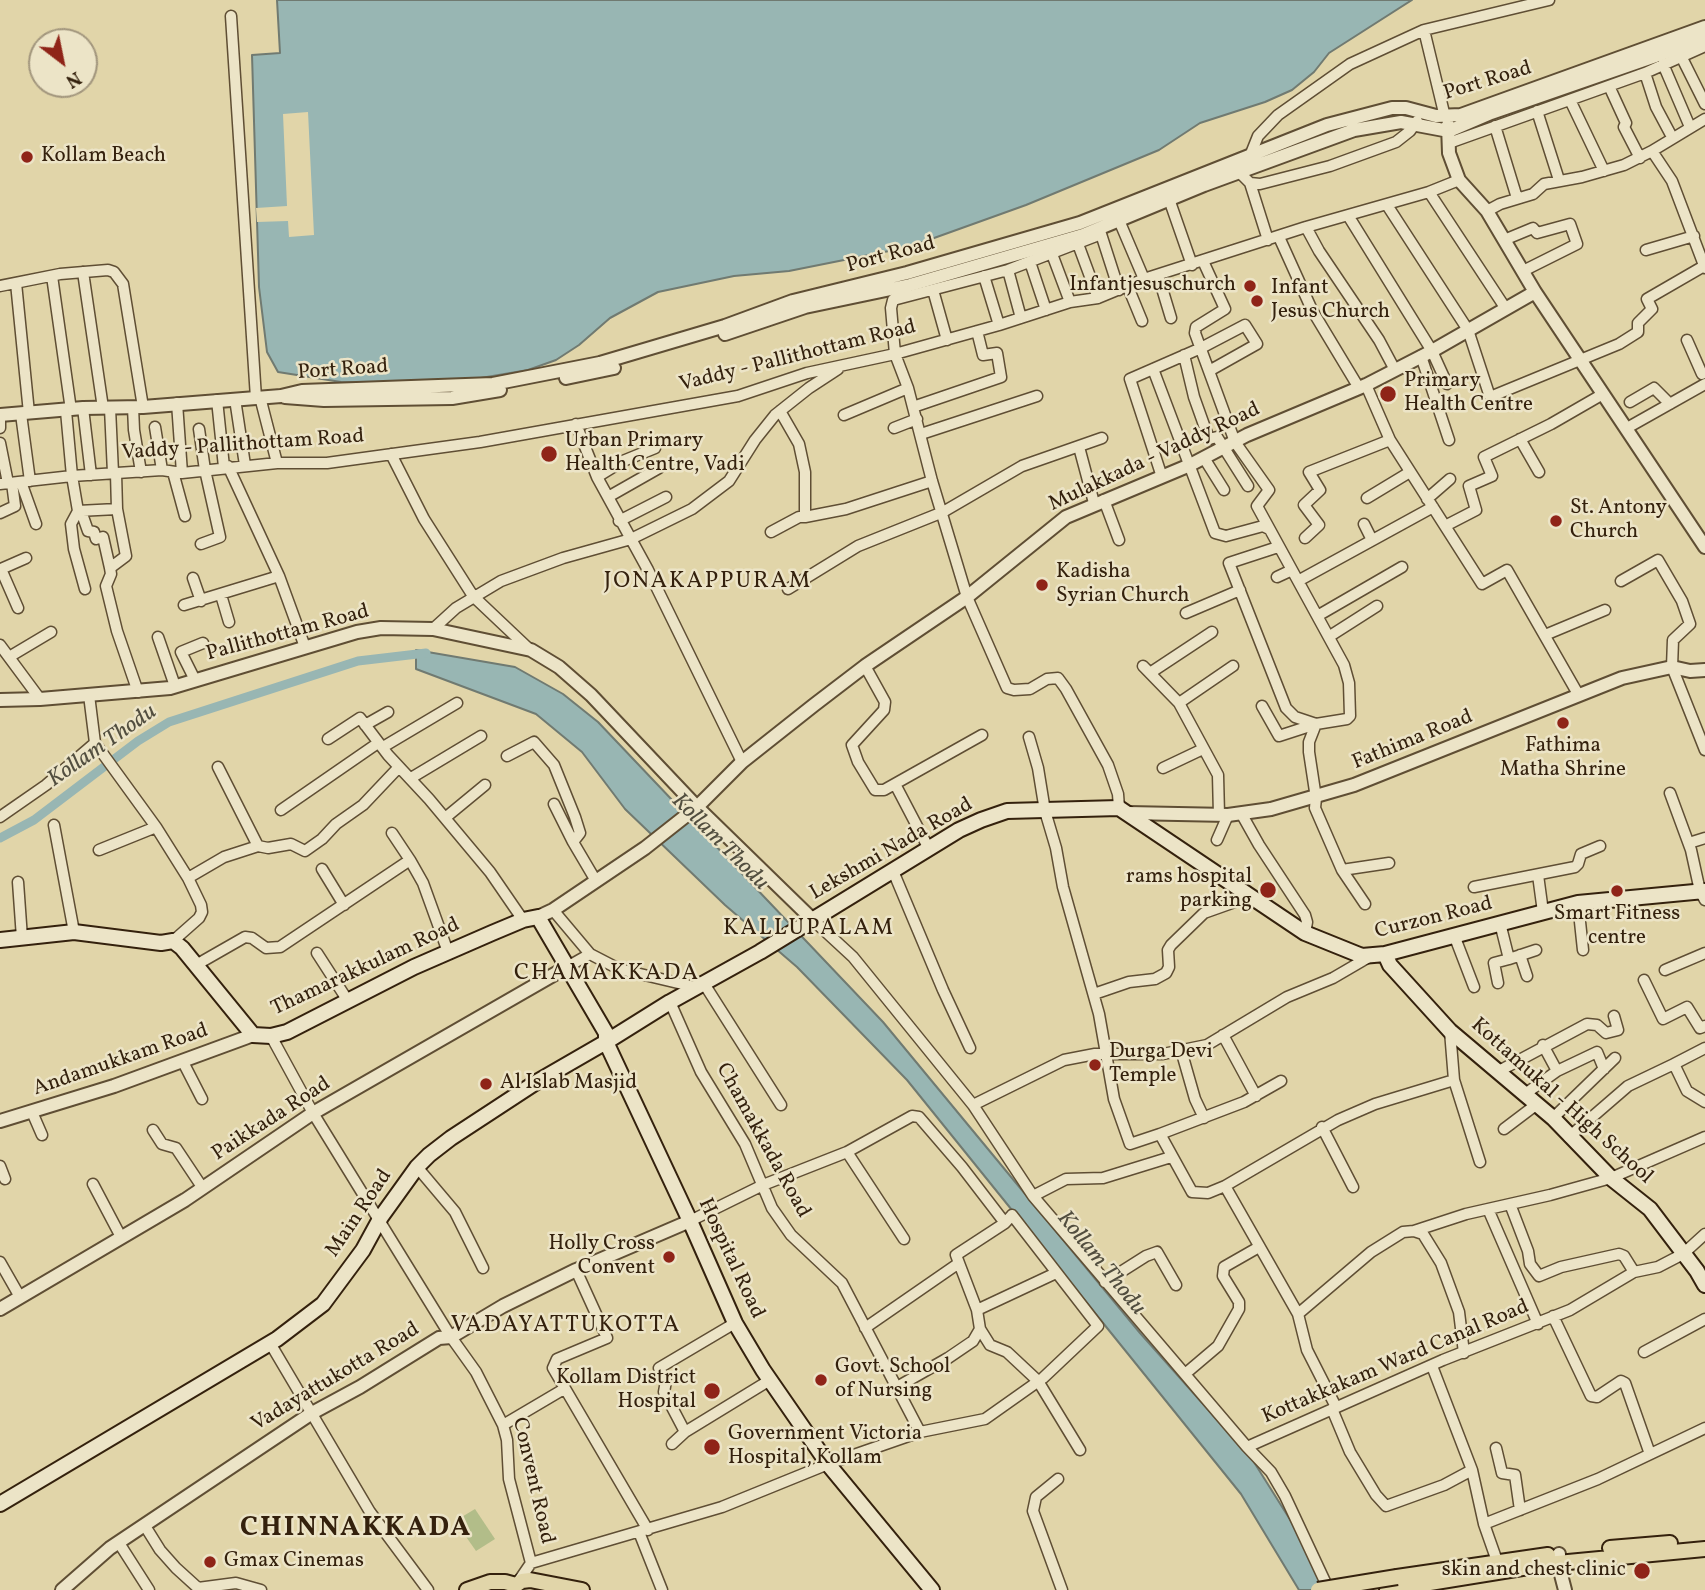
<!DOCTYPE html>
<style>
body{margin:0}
#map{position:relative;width:1705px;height:1590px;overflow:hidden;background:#e1d5a9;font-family:Vollkorn,serif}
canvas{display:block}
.north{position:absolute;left:28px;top:28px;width:70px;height:70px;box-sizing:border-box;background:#ece4c7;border:2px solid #a2967d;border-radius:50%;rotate:148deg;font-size:19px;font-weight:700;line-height:28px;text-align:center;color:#34210d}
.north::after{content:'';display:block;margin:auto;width:24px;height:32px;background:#8f2418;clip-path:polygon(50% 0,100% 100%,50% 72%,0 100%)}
</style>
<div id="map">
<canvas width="1705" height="1590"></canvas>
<div class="north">N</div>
</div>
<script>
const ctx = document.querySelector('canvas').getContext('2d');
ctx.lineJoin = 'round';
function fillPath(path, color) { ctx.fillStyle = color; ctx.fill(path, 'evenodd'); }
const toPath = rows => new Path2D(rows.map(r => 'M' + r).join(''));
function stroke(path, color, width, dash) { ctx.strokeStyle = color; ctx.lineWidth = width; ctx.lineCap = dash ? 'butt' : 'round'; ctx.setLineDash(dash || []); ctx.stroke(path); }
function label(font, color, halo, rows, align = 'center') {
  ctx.font = font + ' Vollkorn,serif'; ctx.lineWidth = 5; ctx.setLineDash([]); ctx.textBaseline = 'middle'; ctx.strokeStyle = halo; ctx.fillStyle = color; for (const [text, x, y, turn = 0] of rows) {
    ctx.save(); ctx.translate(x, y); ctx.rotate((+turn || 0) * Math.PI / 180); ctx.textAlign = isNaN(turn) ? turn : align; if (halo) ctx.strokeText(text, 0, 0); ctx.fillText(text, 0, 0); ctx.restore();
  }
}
fillPath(toPath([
 [475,1509,495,1539,476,1551,455,1521]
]), '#b2bd89');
const water = toPath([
 [277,0,1412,0,1329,53,1314,72,1292,90,1265,102,1200,123,1159,150,1026,205,909,247,789,271,734,276,658,292,610,318,579,345,556,360,528,370,475,379,373,383,341,382,278,372,267,352,259,287,252,55,280,53,277,0],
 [416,650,515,667,563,694,598,722,883,1022,1140,1333,1252,1459,1323,1572,1328,1590,1299,1590,1241,1494,907,1080,797,967,725,905,625,809,582,752,536,714,416,669,416,650]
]);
fillPath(water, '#98b6b3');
stroke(water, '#707a71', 2);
fillPath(toPath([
 [308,112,314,235,289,237,288,221,257,222,256,208,287,206,283,114]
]), '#e1d5a9');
stroke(toPath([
 [0,838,34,820,138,741,169,722,358,661,426,653]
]), '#98b6b3', 9);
const minor = toPath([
 [231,16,256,398],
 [1681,56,1705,104],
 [1663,64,1690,127],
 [1645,73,1656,107,1672,137],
 [1609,86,1626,123,1624,127,1640,158],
 [1570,100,1604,171],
 [1537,111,1559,180],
 [1445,117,1424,30,1549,0],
 [1495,126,1517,198],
 [1449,143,1645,73,1705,46],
 [1652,151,1705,119],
 [1250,156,1258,136,1278,115,1350,64,1424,30],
 [1239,172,1250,183,1260,184,1330,166,1396,142,1410,131,1417,121],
 [1250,183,1268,240],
 [1429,192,1506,309],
 [1169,199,1192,265],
 [1387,205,1468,330,1490,397,1619,344,1638,332,1638,323,1652,309,1647,299,1704,266],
 [1487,211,1500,204,1533,194,1544,184,1582,177,1624,165,1652,151,1672,181,1705,268],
 [1349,217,1432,351,1447,384],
 [1121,225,1144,279],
 [1306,227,1319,251,1379,340,1395,370],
 [1101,234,1119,290],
 [1279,237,1312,310,1359,388],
 [1504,240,1533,228,1537,233,1570,224,1577,244,1523,271],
 [1078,244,1098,298],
 [1646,250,1694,236],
 [1052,254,1070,302],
 [1203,261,1225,309,1196,327,1195,333,1235,442,1269,490,1257,506,1344,665,1349,683,1350,716,1347,719,1316,724,1309,742,1309,752,1316,798,1315,808,1342,870],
 [1030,262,1046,310],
 [1008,270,1021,318],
 [83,272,103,408],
 [1158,275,1171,318],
 [52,276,71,410],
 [984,276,999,325],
 [16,283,29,413],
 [909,285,893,300,891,308,895,354,908,388,932,481,967,597,1007,688,1014,690,1030,689,1047,679,1058,678,1066,689,1108,765,1118,794,1119,808],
 [0,286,60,274,108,270,114,272,123,284,143,407],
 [1128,287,1142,321],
 [933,290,947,340],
 [897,299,1008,270,1096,236],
 [1687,340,1702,374],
 [1184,355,1194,397,1209,439,1217,437,1248,486],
 [1421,356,1449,440],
 [1153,369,1215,533,1226,536,1263,526,1269,529],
 [1366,385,1390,440,1482,584,1507,570,1578,694],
 [260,397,277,463],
 [235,399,245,465],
 [217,400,224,467],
 [1630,402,1654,388,1670,404],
 [177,403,182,473],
 [133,407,134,430,141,472],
 [913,407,1001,377,997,353,983,355,977,331],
 [83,408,91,475],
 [110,408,113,473],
 [66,411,72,476,78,511],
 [21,414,30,481],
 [844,415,908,388],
 [576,424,597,477,648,570,742,762],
 [155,427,162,470],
 [0,428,0,415],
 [894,428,917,419],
 [1627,428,1705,384],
 [199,429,205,470,220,537,201,544],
 [921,434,1037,396],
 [1520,439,1539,472],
 [0,443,8,483],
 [1079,447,1094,503],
 [391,454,424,519,473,596,529,649],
 [1204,458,1224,490],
 [228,466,279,576,305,647],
 [173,472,185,516],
 [116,473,117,509,126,556,110,568,111,574,106,586,117,631,138,692],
 [597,477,623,461,655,448],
 [1162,477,1130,379,1201,348,1245,325,1257,344,1209,371],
 [21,482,36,524],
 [0,484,72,476,162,470,182,473,277,463,327,463,480,442,738,396,807,373,895,354,999,325,1070,302,1098,298,1144,279,1306,227,1429,192,1459,180],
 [608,497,659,468],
 [1367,498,1410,472],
 [1427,499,1450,479],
 [1104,500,1119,540],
 [81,511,88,531,94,532,96,539,103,537,110,568],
 [0,513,15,506,12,483],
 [805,517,846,509,932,481],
 [619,521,666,497],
 [1364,524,1372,540],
 [1445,526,1476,510,1469,486,1492,476,1484,457,1551,424,1603,394],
 [771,532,799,517,805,517,805,472,799,444,780,411],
 [1305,538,1319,525,1304,505,1320,490,1309,472,1390,440],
 [1278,547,1229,563,1286,708,1295,717,1316,724],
 [1277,577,1292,570],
 [193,578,201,601],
 [1298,581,1433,507],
 [1621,581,1658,560,1682,601,1690,624,1673,640,1672,667,1705,750],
 [85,589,74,549,71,524,78,511,117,509],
 [788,589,858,546,943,512,1022,466,1102,438],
 [221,595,229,622],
 [184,605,279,576],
 [18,608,1,569,26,558],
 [1186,613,1240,590],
 [1319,615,1402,567],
 [433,629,456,608,501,581,563,558,631,539,692,509,729,481,755,440,775,415,809,388,838,369],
 [1545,635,1605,610],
 [1330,636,1377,606],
 [158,637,175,686],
 [0,645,40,699],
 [9,657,51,632],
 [865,666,885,702,884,710,852,745,858,762,875,790,884,790,982,735],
 [1143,666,1179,703,1218,775,1219,815],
 [1150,673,1212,632],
 [195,680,181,652,203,643],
 [89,695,95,743,156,827,188,878,201,905,202,912,199,918,173,941],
 [1179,703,1233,666],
 [1262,706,1279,736,1316,724],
 [365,725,388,712],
 [1029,737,1038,768,1045,811,1056,848,1063,887,1099,1014,1114,1099,1130,1144,1160,1134,1192,1192,1208,1193,1225,1186],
 [328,739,360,718,388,755,429,799,490,872,523,920],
 [383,747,457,703],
 [507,756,534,742,554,765,575,817,580,833,573,842,596,881],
 [218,767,258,846],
 [1163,768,1203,749],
 [411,778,481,736],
 [895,784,929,849],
 [1670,793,1691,850,1700,891,1705,900],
 [554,804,573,842],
 [281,810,378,743],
 [1241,813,1259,845,1305,915,1307,922,1305,933],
 [0,817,46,785,95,743],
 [445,818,485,785],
 [54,825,74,932],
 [392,833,410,860],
 [1217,840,1228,815],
 [1689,843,1705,838],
 [99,850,156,827],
 [322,869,344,905],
 [893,871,943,990,970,1048],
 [1538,875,1543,912],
 [188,878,224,857,258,846,268,848,291,844,305,851,322,839,336,824,363,805,399,767],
 [18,882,22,938],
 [1474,887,1575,867,1578,864,1581,854,1600,846],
 [1578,903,1583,950],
 [1365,904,1342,870,1389,863],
 [553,910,590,954,619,969,695,987],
 [813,920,853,957,973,1105,1033,1196,1247,1447,1443,1360,1570,1310,1634,1272,1658,1267,1683,1254,1705,1234],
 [1454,935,1474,987],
 [317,953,348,1001],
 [1520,955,1527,976],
 [1509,959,1536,950],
 [196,965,245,937,252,938,266,948,280,947,410,860,423,883,448,952],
 [567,967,590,954],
 [1665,970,1705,953],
 [1644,980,1663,1019,1687,1007,1700,1028,1705,1026],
 [703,982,781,1105],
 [1498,983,1494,963,1509,959,1500,923],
 [1094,994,1129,982,1155,979,1166,973,1169,967,1168,950,1171,945,1204,913,1249,897],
 [670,1002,701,1072,745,1144,772,1208,791,1235,842,1283,920,1432],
 [1450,1031,1454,1080,1480,1162],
 [1223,1035,1256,1096],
 [271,1036,313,1113,451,1337,476,1372,503,1425,507,1440,509,1479,531,1563],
 [1543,1045,1557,1071],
 [1181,1050,1195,1099,1204,1118],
 [183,1062,202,1099],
 [1674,1064,1705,1048],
 [1499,1071,1587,1024,1597,1025,1606,1033,1618,1030,1614,1016],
 [1525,1094,1557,1071,1597,1052,1604,1069],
 [973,1105,1064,1060,1095,1054,1163,1054,1207,1045,1287,997,1333,978,1369,957],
 [32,1112,42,1135],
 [1553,1118,1615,1058],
 [1322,1127,1353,1187],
 [1504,1129,1537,1104],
 [153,1130,162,1144,176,1148,202,1187],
 [1160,1134,1244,1102,1281,1081],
 [1569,1137,1628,1086,1674,1064,1687,1091,1705,1102],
 [847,1152,904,1239],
 [0,1166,5,1179],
 [417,1167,455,1212,483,1268],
 [93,1184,121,1237],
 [1033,1196,1066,1179,1103,1178,1171,1157],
 [1510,1204,1528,1251,1530,1264,1539,1276,1561,1267,1619,1254,1624,1256,1634,1272],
 [1488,1209,1538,1324],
 [1414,1231,1466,1214,1550,1195,1611,1178,1705,1137],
 [0,1262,20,1297],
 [959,1263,977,1310,980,1329,990,1345,1007,1352,1038,1381,1080,1450],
 [576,1270,607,1338,557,1359,553,1368,648,1530],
 [1105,1282,1146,1256,1157,1252,1176,1285],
 [977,1310,1056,1273],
 [1298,1314,1371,1252,1403,1232,1414,1231,1423,1234,1441,1263,1459,1312,1464,1353],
 [1553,1316,1591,1396,1597,1397,1621,1381,1625,1383,1650,1454],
 [865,1328,959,1263,956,1255,1005,1223],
 [270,1343,370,1512,428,1590],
 [1644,1352,1705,1319],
 [1432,1366,1472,1470,1484,1524,1497,1561],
 [1185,1374,1218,1346,1239,1309,1239,1302,1223,1276,1224,1267,1259,1247],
 [897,1387,948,1358,973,1341,980,1329],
 [1336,1407,1307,1350,1298,1314,1225,1186,1338,1120,1375,1104,1454,1080],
 [1332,1409,1350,1452,1376,1495,1386,1506,1444,1485,1472,1470],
 [503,1425,564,1389],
 [685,1432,770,1380],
 [672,1444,685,1432,664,1392,666,1381,659,1368,735,1323],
 [1247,1447,1271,1472,1285,1496,1329,1590],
 [1496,1448,1502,1473,1515,1475,1520,1510],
 [1058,1479,1036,1497,1033,1511,1062,1590],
 [1484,1524,1598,1479,1705,1428],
 [145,1526,160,1550,176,1568,198,1588,236,1583,261,1590],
 [639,1532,662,1590],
 [119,1543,149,1590],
 [516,1585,531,1563,722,1507,828,1464,920,1432,985,1419,1043,1378,1098,1326,1012,1215,1005,1223,962,1167,919,1117,912,1116,847,1152,763,1185,690,1221]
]);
const tertiary = toPath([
 [1448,125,1449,153,1459,180,1487,211,1535,292,1705,547],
 [725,334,805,307,910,285,1083,235,1204,185,1354,130,1401,122,1449,131,1491,113,1705,39],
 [566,378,614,368],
 [285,397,324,400,452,398,500,390],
 [0,415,83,408,143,407,281,396,302,391,493,384,600,363,725,326,793,301,907,273,1080,223,1327,125,1392,108,1406,108,1436,116,1461,115,1705,27],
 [0,700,40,699,170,688,357,632,381,628,433,629,531,650,559,667,591,695,697,807,813,920],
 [1128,813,1228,815,1271,809,1354,785,1622,678,1672,667,1690,671,1705,670],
 [538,917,553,910,645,848,697,807,742,762,814,705,865,666,967,597,1066,517,1190,465,1247,435,1366,385,1432,351,1535,292],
 [0,1121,114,1086,253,1035],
 [0,1309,185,1200,313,1113,567,967],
 [1559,1554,1558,1563,1565,1590],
 [62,1590,110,1548,312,1413,360,1387,439,1338,451,1337,503,1306,576,1270,690,1221]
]);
const secondary = toPath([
 [0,940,74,932,161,943,173,941,182,948,253,1035,271,1036,287,1032,414,967,492,933,523,920,538,917,606,1033,606,1042,690,1221,735,1323,763,1370,828,1464,932,1590],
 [1385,954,1390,965,1450,1031,1553,1118,1611,1178,1650,1209,1697,1271,1705,1285],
 [0,1504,277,1339,323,1304,363,1250,381,1217,417,1167,429,1155,451,1138,535,1083,606,1042,670,1002,760,952,959,830,981,820,1007,811,1119,808,1305,933,1362,956,1385,954,1578,903,1705,891]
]);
const primary = toPath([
 [1610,1548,1670,1543],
 [1397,1577,1548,1555],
 [467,1590,490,1582,505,1582,516,1585,522,1581,530,1580,582,1590],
 [1387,1590,1547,1564,1705,1549]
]);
stroke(minor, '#5f4e34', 13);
stroke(tertiary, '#5f4e34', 16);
stroke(secondary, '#34210d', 18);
stroke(primary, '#34210d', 18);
stroke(minor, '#ece4c7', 10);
stroke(tertiary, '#ece4c7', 12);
stroke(secondary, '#ece4c7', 14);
stroke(primary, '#e1d5a9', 14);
const primaryBridge = toPath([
 [1318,1590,1397,1577]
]);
stroke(primaryBridge, '#34210d', 18, []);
stroke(primaryBridge, '#e1d5a9', 14);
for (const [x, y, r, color] of [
 [27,157,7,"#8f2418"],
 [1250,286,7,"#8f2418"],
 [1257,301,7,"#8f2418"],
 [1388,394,9,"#8f2418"],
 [549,454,9,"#8f2418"],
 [1556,521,7,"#8f2418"],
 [1042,585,7,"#8f2418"],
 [1563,723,7,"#8f2418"],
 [1268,890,9,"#8f2418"],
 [1617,891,7,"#8f2418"],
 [1095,1065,7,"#8f2418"],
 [486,1084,7,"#8f2418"],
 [669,1257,7,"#8f2418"],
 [821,1380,7,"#8f2418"],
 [712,1391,9,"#8f2418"],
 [712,1447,9,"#8f2418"],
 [210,1562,7,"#8f2418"],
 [1642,1571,9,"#8f2418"]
]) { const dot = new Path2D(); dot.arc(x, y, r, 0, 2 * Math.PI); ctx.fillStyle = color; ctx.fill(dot); stroke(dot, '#ece4c7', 2.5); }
label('21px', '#34210d', '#ece4c7', [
 ["Port Road",1488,82,-17],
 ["Port Road",891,256,-15],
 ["Vaddy - Pallithottam Road",798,357,-14],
 ["Port Road",343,371,-4],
 ["Vaddy - Pallithottam Road",243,446,-4],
 ["Mulakkada - Vaddy Road",1155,458,-25],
 ["Pallithottam Road",288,634,-15],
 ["Fathima Road",1413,741,-22],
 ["Lekshmi Nada Road",892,850,-30],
 ["Curzon Road",1434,919,-14],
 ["Thamarakkulam Road",366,968,-25],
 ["Andamukkam Road",121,1061,-19],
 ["Kottamukal - High School",1561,1102,42],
 ["Paikkada Road",272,1120,-33],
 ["Chamakkada Road",762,1141,61],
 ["Main Road",360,1214,-56],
 ["Hospital Road",730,1259,65],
 ["Kottakkakam Ward Canal Road",1396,1363,-23],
 ["Vadayattukotta Road",336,1378,-31],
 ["Convent Road",532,1481,77]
]);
label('21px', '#34210d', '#ece4c7', [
 ["Kollam Beach",41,157],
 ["Infantjesuschurch",1236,286,"right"],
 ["Infant",1271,289],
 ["Jesus Church",1271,313],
 ["Primary",1404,382],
 ["Health Centre",1404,406],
 ["Urban Primary",565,442],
 ["Health Centre, Vadi",565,466],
 ["St. Antony",1570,509],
 ["Church",1570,533],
 ["Kadisha",1056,573],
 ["Syrian Church",1056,597],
 ["Fathima",1563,747,"center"],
 ["Matha Shrine",1563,771,"center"],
 ["rams hospital",1252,878,"right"],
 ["parking",1252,902,"right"],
 ["Smart Fitness",1617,915,"center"],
 ["centre",1617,939,"center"],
 ["Durga Devi",1109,1053],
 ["Temple",1109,1077],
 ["Al Islab Masjid",500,1084],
 ["Holly Cross",655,1245,"right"],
 ["Convent",655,1269,"right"],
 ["Govt. School",835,1368],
 ["of Nursing",835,1392],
 ["Kollam District",696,1379,"right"],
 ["Hospital",696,1403,"right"],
 ["Government Victoria",728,1435],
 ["Hospital, Kollam",728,1459],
 ["Gmax Cinemas",224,1562],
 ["skin and chest clinic",1626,1571,"right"]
], 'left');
ctx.letterSpacing = '2px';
label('23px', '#34210d', '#ece4c7', [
 ["JONAKAPPURAM",708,583],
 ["KALLUPALAM",809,930],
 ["CHAMAKKADA",607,975],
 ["VADAYATTUKOTTA",566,1327]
]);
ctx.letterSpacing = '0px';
label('italic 23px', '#524e3f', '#ece4c7', [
 ["Kollam Thodu",103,747,-35],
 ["Kollam Thodu",719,843,45],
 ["Kollam Thodu",1100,1264,51]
]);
ctx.letterSpacing = '2px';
label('bold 28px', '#34210d', '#ece4c7', [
 ["CHINNAKKADA",356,1530]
]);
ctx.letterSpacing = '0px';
</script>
